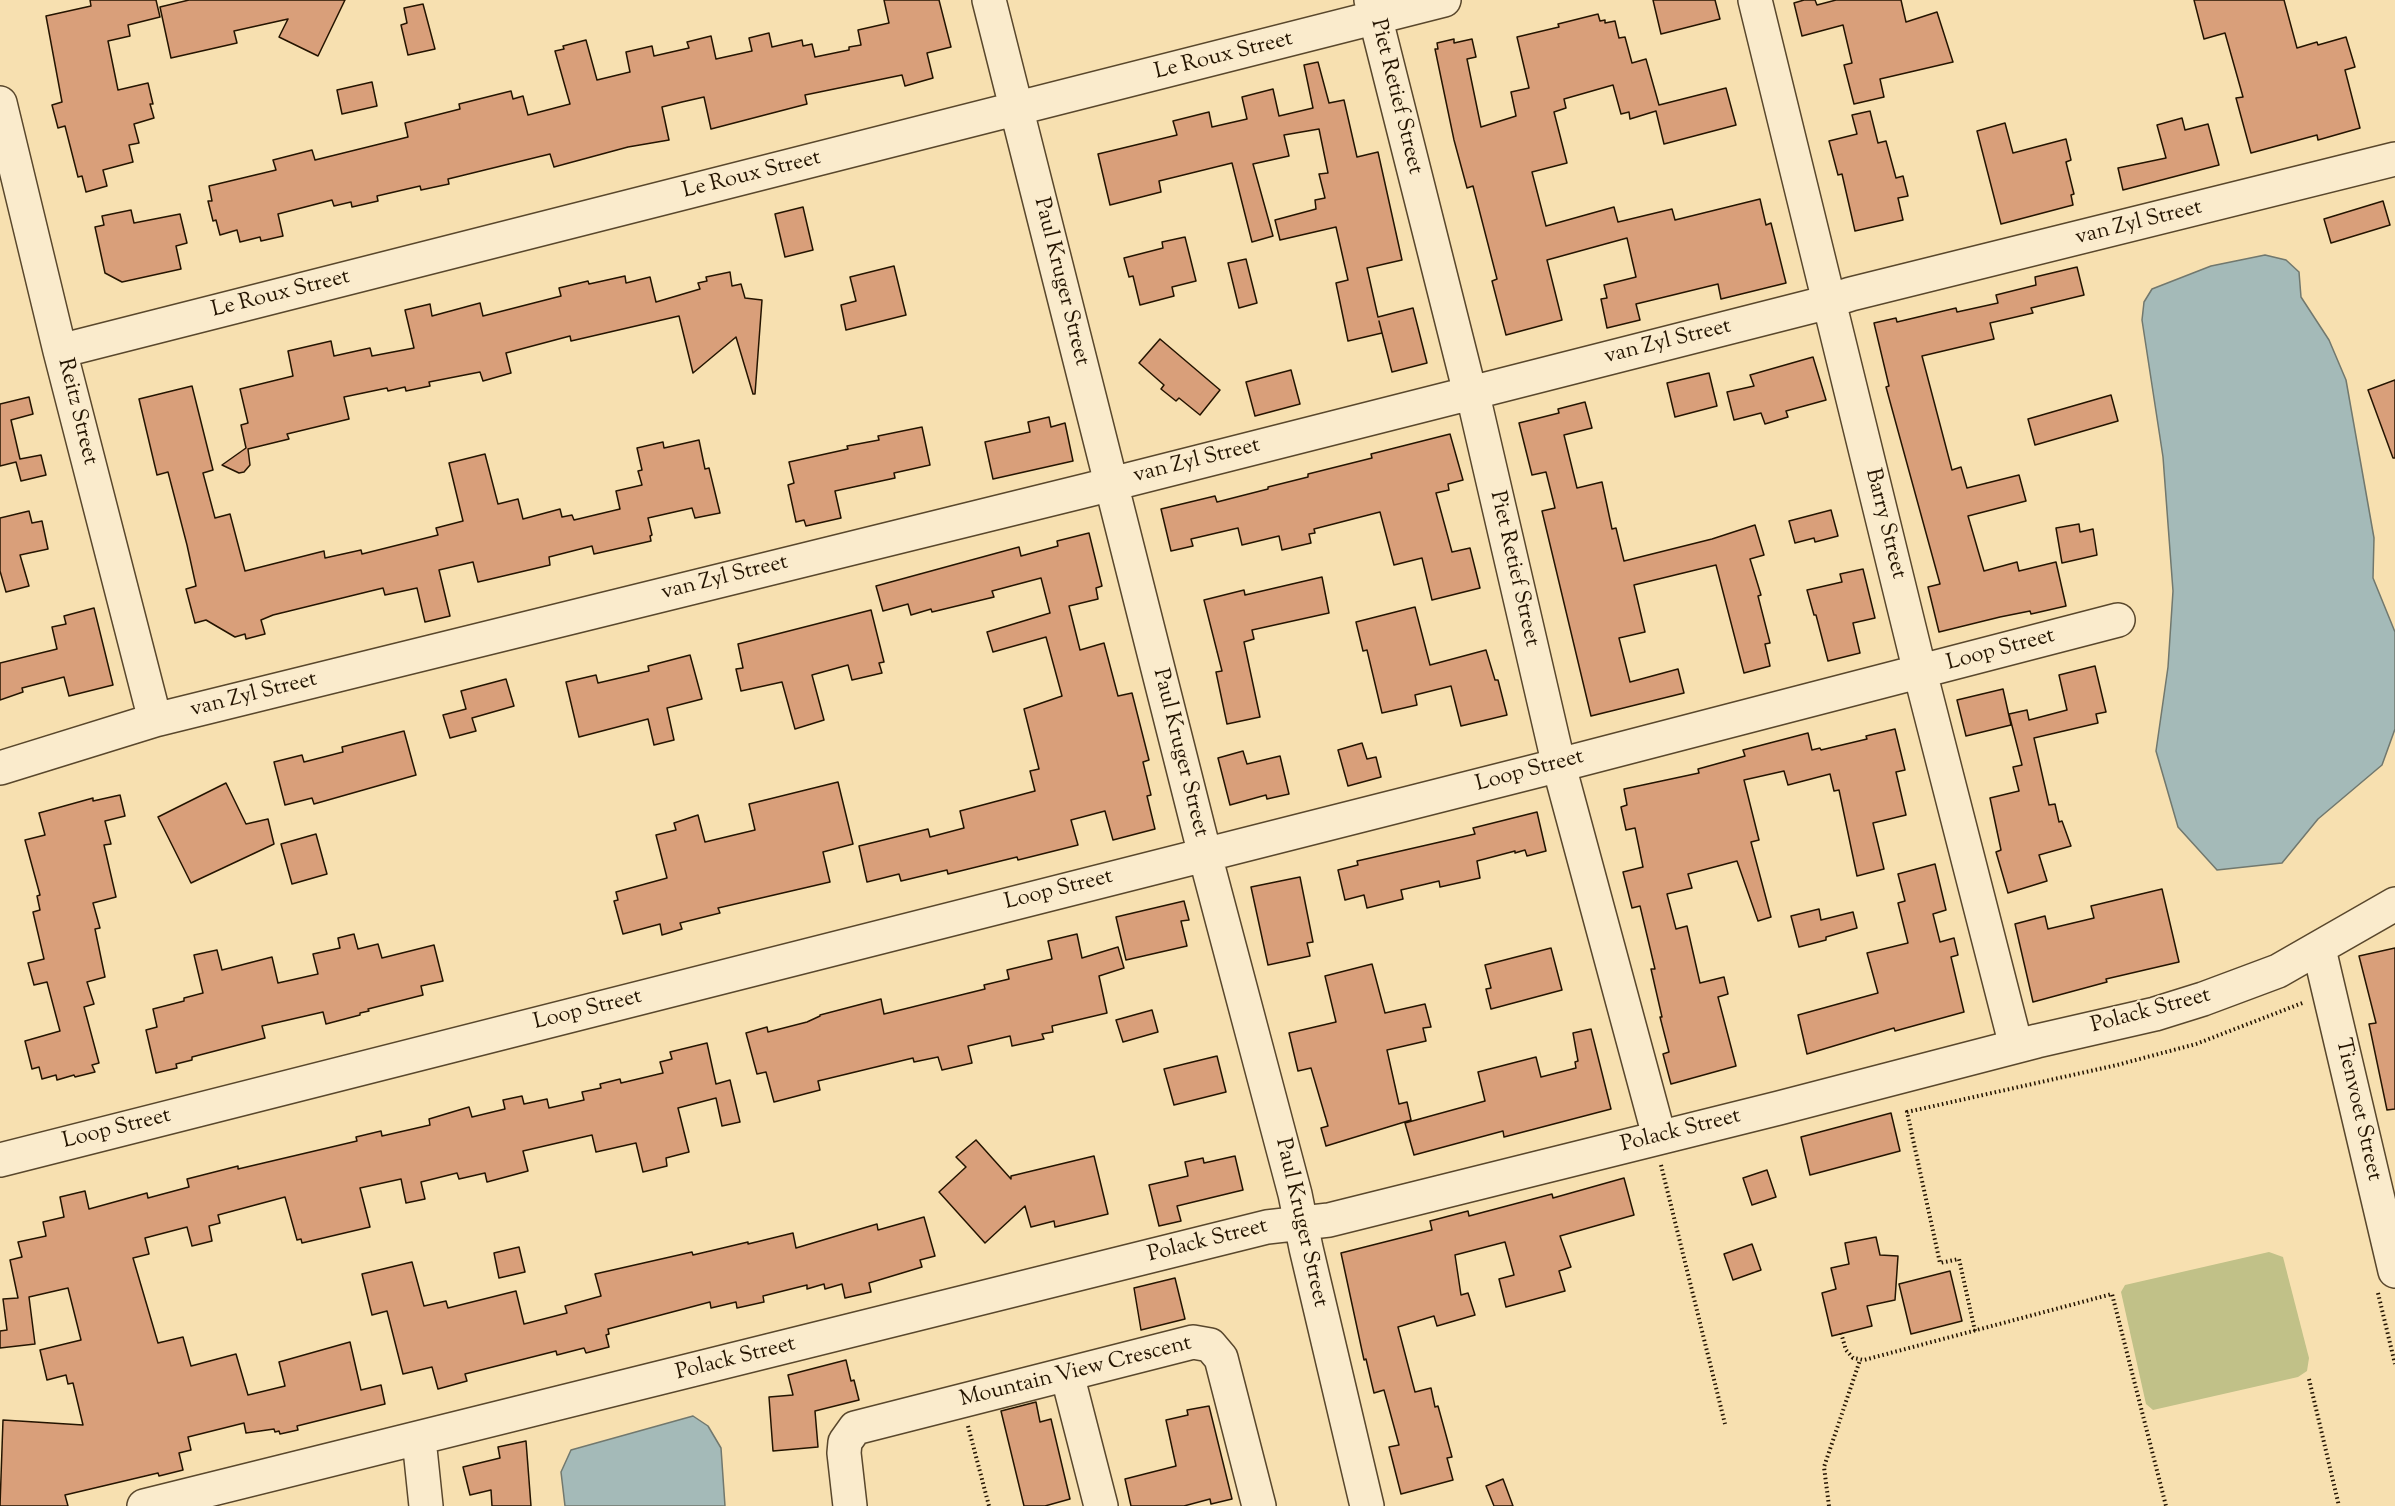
<!DOCTYPE html>
<style>
body{margin:0}
canvas{display:block;background:#f7e0b0}
</style>
<canvas width="2395" height="1506"></canvas>
<script>
const ctx = document.querySelector('canvas').getContext('2d');
ctx.lineJoin = 'round';
function fillPath(path, color) { ctx.fillStyle = color; ctx.fill(path, 'evenodd'); }
const toPath = rows => new Path2D(rows.map(r => 'M' + r).join(''));
function stroke(path, color, width, dash) { ctx.strokeStyle = color; ctx.lineWidth = width; ctx.lineCap = dash ? 'butt' : 'round'; ctx.setLineDash(dash || []); ctx.stroke(path); }
function label(font, color, halo, rows, align = 'center') {
  ctx.font = font + ' "Sorts Mill Goudy",serif'; ctx.lineWidth = 4.5; ctx.setLineDash([]); ctx.textBaseline = 'middle'; ctx.strokeStyle = halo; ctx.fillStyle = color; for (const [text, x, y, turn = 0] of rows) {
    ctx.save(); ctx.translate(x, y); ctx.rotate((+turn || 0) * Math.PI / 180); ctx.textAlign = isNaN(turn) ? turn : align; if (halo) ctx.strokeText(text, 0, 0); ctx.fillText(text, 0, 0); ctx.restore();
  }
}
fillPath(toPath([
 [2269,1252,2283,1257,2309,1358,2307,1371,2298,1377,2153,1410,2146,1404,2121,1292,2125,1285]
]), '#c1c188');
const water = toPath([
 [2265,255,2286,260,2299,272,2301,297,2329,340,2346,380,2374,538,2373,578,2395,632,2395,729,2382,765,2318,819,2282,863,2217,870,2178,827,2156,751,2168,667,2173,591,2163,457,2142,320,2144,302,2152,289,2211,266,2265,255],
 [693,1416,708,1426,721,1448,725,1506,565,1506,561,1472,571,1450,693,1416]
]);
fillPath(water, '#a4bab8');
stroke(water, '#71786e', 1.5);
const building = toPath([
 [90,0,156,0,160,17,128,25,130,36,108,41,118,90,148,83,153,104,150,104,154,118,134,124,139,143,129,145,133,162,103,170,107,186,86,192,82,176,78,177,65,126,58,128,52,105,62,102,46,16,91,6,90,0],
 [189,0,345,0,318,56,279,37,288,19,234,31,237,43,171,58,160,7,189,0],
 [884,0,939,0,951,47,927,53,933,78,905,86,902,75,805,95,807,104,711,129,704,97,682,102,662,107,669,140,628,147,554,167,550,154,448,179,449,184,421,190,420,186,377,196,378,201,352,207,351,202,334,206,332,200,278,214,283,236,261,241,260,237,240,242,237,230,220,235,216,220,213,221,208,201,212,201,209,186,276,170,273,160,312,150,315,160,408,137,405,123,460,109,459,104,511,91,513,99,523,96,528,115,570,104,555,51,564,49,563,46,586,40,597,80,630,72,626,52,652,46,654,56,689,48,687,42,711,36,716,59,752,51,749,38,769,33,772,47,802,40,803,46,812,44,815,57,849,50,849,47,861,45,858,30,889,23,884,0],
 [1653,0,1715,0,1720,19,1661,34,1653,0],
 [1804,0,1815,0,1817,5,1836,0,1901,0,1906,22,1937,12,1953,62,1880,79,1884,97,1854,104,1844,65,1852,63,1843,25,1802,36,1794,3,1804,0],
 [2194,0,2284,0,2297,48,2317,42,2318,45,2346,37,2355,67,2345,70,2360,128,2318,140,2317,135,2251,153,2236,98,2243,97,2225,33,2204,39,2194,0],
 [423,4,435,49,408,55,401,25,407,23,404,8,423,4],
 [1598,14,1600,21,1605,20,1605,23,1615,21,1619,38,1625,37,1632,63,1646,59,1659,105,1726,88,1736,125,1664,144,1656,111,1630,119,1629,112,1621,114,1613,85,1564,99,1566,108,1554,112,1567,163,1532,172,1546,226,1614,207,1618,222,1672,209,1675,220,1760,199,1766,225,1771,223,1786,283,1721,299,1718,284,1636,304,1640,320,1607,328,1601,299,1607,298,1604,285,1636,277,1627,238,1547,260,1562,320,1506,335,1492,281,1497,279,1473,186,1467,188,1454,140,1435,49,1438,49,1437,43,1454,39,1454,43,1472,39,1476,57,1467,59,1481,127,1516,116,1511,92,1529,88,1517,37,1559,27,1558,24,1598,14],
 [1318,62,1329,103,1344,100,1357,157,1378,152,1402,260,1367,268,1378,317,1413,308,1427,363,1392,372,1379,321,1382,333,1348,341,1336,283,1348,280,1336,227,1280,240,1275,220,1316,209,1315,200,1325,198,1319,174,1328,173,1319,129,1284,135,1289,156,1253,164,1273,236,1252,242,1232,163,1159,181,1161,192,1110,205,1098,154,1177,135,1173,121,1209,112,1212,127,1247,119,1242,97,1273,89,1279,116,1313,108,1304,65,1318,62],
 [372,82,377,106,342,114,337,90,372,82],
 [1870,111,1878,143,1886,141,1896,178,1903,176,1908,196,1898,198,1903,220,1855,231,1842,174,1838,175,1829,141,1857,134,1852,115,1870,111],
 [2182,118,2185,130,2208,124,2219,165,2123,190,2118,168,2166,158,2157,125,2182,118],
 [2005,123,2013,153,2066,139,2071,160,2066,162,2074,194,2071,195,2073,205,2001,224,1977,131,2005,123],
 [2383,201,2390,225,2331,243,2324,219,2383,201],
 [803,207,813,250,785,257,775,214,803,207],
 [131,210,134,223,180,214,187,243,176,246,181,269,122,282,105,273,95,227,104,225,102,216,131,210],
 [1185,237,1196,281,1172,287,1174,296,1140,305,1133,276,1129,277,1124,258,1163,248,1162,242,1185,237],
 [1246,259,1257,303,1239,308,1228,263,1246,259],
 [894,266,906,315,846,330,841,305,856,301,850,277,894,266],
 [2077,267,2084,295,2031,308,2033,313,1990,323,1994,339,1922,356,1952,470,1961,467,1967,488,2019,475,2026,501,1968,516,1984,571,2017,562,2019,571,2056,562,2066,606,2031,614,2030,611,2000,617,1939,632,1928,587,1940,584,1886,387,1889,386,1874,323,1896,318,1897,322,1956,308,1957,312,1998,303,1996,295,2036,285,2035,277,2077,267],
 [730,272,732,286,741,284,745,298,762,300,755,394,753,394,736,337,693,373,679,316,571,341,570,336,506,353,511,373,483,381,480,372,429,382,430,386,406,391,405,387,388,391,387,388,344,397,349,419,287,434,289,439,248,449,250,465,244,472,239,473,222,465,246,448,241,425,248,423,240,389,293,376,288,351,331,341,334,356,370,348,372,356,414,348,405,310,430,304,432,316,480,303,483,316,561,296,559,288,588,281,589,284,625,276,626,283,650,277,656,302,700,289,698,283,707,281,706,277,730,272],
 [1160,339,1220,390,1200,415,1179,398,1176,401,1161,389,1164,385,1139,363,1160,339],
 [1813,357,1826,400,1786,411,1788,417,1765,424,1761,413,1734,420,1727,392,1754,386,1750,375,1813,357],
 [1291,370,1300,404,1255,416,1246,382,1291,370],
 [1709,373,1717,406,1675,417,1667,383,1709,373],
 [2395,380,2395,458,2393,458,2368,390,2395,380],
 [192,386,213,470,203,473,215,518,230,514,245,571,324,551,325,558,361,550,362,554,438,535,436,528,463,521,449,463,485,454,498,504,518,499,523,519,560,509,562,517,572,515,574,520,620,509,616,491,642,485,638,471,642,470,637,448,663,442,664,448,699,440,705,469,709,468,720,513,695,518,692,508,648,518,652,535,650,536,651,541,594,554,592,546,549,557,550,565,478,582,473,562,439,570,450,616,425,622,417,588,385,595,383,588,273,615,261,620,265,634,246,639,245,634,235,637,206,620,195,623,186,589,196,586,187,545,168,472,157,475,139,399,192,386],
 [2111,395,2118,421,2035,445,2028,419,2111,395],
 [29,397,33,414,11,420,20,459,41,455,46,475,21,481,16,462,0,466,0,404,29,397],
 [1585,402,1592,428,1564,435,1577,488,1602,482,1612,529,1616,528,1624,561,1712,539,1755,525,1764,555,1750,559,1761,595,1758,596,1770,643,1765,644,1770,666,1744,673,1716,565,1634,585,1645,632,1619,638,1630,682,1678,669,1684,693,1591,716,1542,511,1555,508,1546,472,1532,475,1519,423,1559,413,1558,409,1585,402],
 [1049,417,1051,427,1065,423,1073,461,993,479,985,442,1030,432,1028,422,1049,417],
 [922,427,930,465,894,473,895,478,835,491,841,518,806,526,804,520,796,522,788,485,794,483,789,462,848,449,847,446,879,440,878,436,922,427],
 [1450,434,1463,480,1448,484,1449,490,1436,493,1452,552,1470,548,1480,588,1432,600,1422,558,1394,565,1380,512,1314,529,1315,533,1309,534,1311,543,1282,550,1279,536,1242,545,1238,528,1191,539,1193,546,1171,551,1161,509,1215,496,1217,502,1268,489,1268,487,1308,477,1308,474,1372,458,1371,454,1450,434],
 [1831,510,1838,536,1815,542,1814,538,1795,543,1789,521,1831,510],
 [29,511,32,523,42,521,48,549,20,555,29,586,6,592,0,571,0,518,29,511],
 [2079,524,2080,532,2093,529,2097,555,2062,563,2056,528,2079,524],
 [1089,533,1102,586,1096,588,1098,599,1069,606,1080,650,1104,643,1118,696,1132,693,1149,760,1143,762,1151,795,1147,796,1155,829,1113,840,1105,811,1071,820,1078,845,1018,860,1017,857,948,874,947,870,901,881,899,874,867,882,859,846,928,829,930,837,964,828,960,811,1035,791,1030,771,1039,769,1024,709,1062,696,1046,637,993,652,987,632,1050,613,1041,578,992,591,994,597,932,612,931,609,911,615,908,604,883,611,876,586,1019,547,1021,556,1058,546,1057,541,1089,533],
 [1863,569,1875,618,1853,623,1860,653,1828,661,1816,615,1814,615,1807,590,1842,582,1840,574,1863,569],
 [1322,577,1329,613,1252,630,1254,639,1244,642,1260,717,1227,724,1216,672,1222,671,1204,600,1244,590,1245,595,1322,577],
 [1415,607,1430,665,1486,650,1495,680,1498,680,1507,715,1461,726,1451,686,1415,695,1417,705,1382,713,1367,650,1363,651,1356,622,1415,607],
 [94,608,113,685,69,696,64,677,22,688,23,692,0,700,0,663,57,649,52,627,66,624,64,616,94,608],
 [871,610,884,662,879,663,882,673,852,680,848,665,812,675,824,720,795,729,782,682,741,691,736,669,743,668,738,644,871,610],
 [690,655,702,699,667,708,674,740,654,745,648,719,579,737,566,682,596,675,598,683,649,671,648,666,690,655],
 [2095,666,2106,712,2096,714,2098,723,2034,738,2049,805,2055,804,2059,822,2062,821,2071,846,2039,855,2047,881,2008,893,1996,852,2001,850,1990,798,2019,791,2013,767,2022,765,2009,714,2027,710,2029,720,2067,710,2059,675,2095,666],
 [506,679,514,706,472,718,476,731,450,738,443,715,466,709,461,691,506,679],
 [2003,689,2011,725,1966,736,1957,700,2003,689],
 [1895,729,1905,770,1896,772,1906,815,1873,823,1884,869,1857,876,1839,790,1834,791,1830,774,1788,785,1784,771,1744,780,1759,840,1751,842,1771,917,1758,921,1737,861,1688,874,1692,888,1667,894,1676,929,1687,926,1700,983,1724,977,1728,994,1718,997,1736,1066,1671,1084,1663,1054,1669,1052,1660,1017,1662,1017,1651,969,1655,969,1640,906,1632,908,1623,872,1643,867,1635,828,1626,830,1621,807,1627,805,1624,789,1699,773,1698,769,1745,756,1743,750,1808,733,1812,750,1820,748,1821,750,1867,739,1866,736,1895,729],
 [404,731,416,775,314,804,312,798,285,805,274,762,302,755,304,762,343,752,342,747,404,731],
 [1362,743,1367,759,1376,757,1381,777,1348,786,1338,750,1362,743],
 [1243,751,1247,764,1280,756,1289,794,1267,799,1266,795,1230,805,1218,758,1243,751],
 [838,782,853,844,823,852,830,882,718,908,720,913,680,923,682,929,662,935,660,924,623,934,614,901,618,900,616,892,667,878,656,835,676,830,674,823,698,815,705,842,755,830,749,804,838,782],
 [226,783,246,824,268,819,274,844,191,883,158,817,226,783],
 [120,795,125,816,105,821,111,844,104,845,116,897,93,903,100,928,95,929,105,977,87,982,94,1004,84,1007,99,1063,92,1065,95,1072,75,1077,74,1075,57,1080,56,1075,42,1079,39,1067,32,1069,25,1041,60,1031,47,982,34,985,28,963,44,959,33,912,40,910,37,896,40,895,25,840,45,835,39,813,93,798,93,801,120,795],
 [1537,812,1546,851,1527,856,1525,850,1515,853,1515,851,1477,861,1480,878,1440,887,1439,881,1401,890,1403,899,1367,908,1364,895,1345,900,1338,870,1358,865,1357,861,1475,834,1473,828,1537,812],
 [316,834,327,874,292,884,281,844,316,834],
 [1935,864,1946,910,1933,914,1940,942,1954,938,1958,955,1951,957,1964,1012,1895,1031,1894,1028,1807,1054,1798,1015,1878,993,1867,953,1908,943,1898,903,1905,901,1898,874,1935,864],
 [1300,877,1313,942,1307,943,1310,956,1268,965,1251,887,1300,877],
 [2162,889,2179,962,2106,979,2107,982,2033,1002,2015,924,2045,916,2048,929,2094,918,2091,906,2162,889],
 [1184,901,1189,920,1181,921,1187,946,1126,960,1116,917,1184,901],
 [1819,909,1821,920,1853,912,1857,928,1826,937,1826,940,1799,947,1791,916,1819,909],
 [354,934,358,949,378,944,382,958,434,945,443,981,421,986,423,995,368,1009,369,1011,360,1013,360,1015,326,1024,323,1012,262,1026,265,1038,192,1057,192,1060,176,1064,177,1068,156,1073,146,1030,157,1027,153,1009,184,1001,184,998,203,993,194,955,217,950,222,970,272,957,278,983,318,974,313,954,340,948,338,938,354,934],
 [1077,934,1082,958,1118,947,1124,968,1099,976,1107,1013,1052,1026,1053,1032,1042,1034,1044,1039,1012,1046,1010,1036,968,1046,972,1063,942,1070,938,1057,914,1062,913,1058,818,1081,820,1090,774,1102,766,1072,757,1074,746,1033,767,1027,768,1032,807,1022,820,1016,820,1015,881,999,884,1014,985,989,984,985,1009,979,1007,970,1052,959,1048,941,1077,934],
 [1551,948,1562,990,1491,1009,1486,989,1491,988,1485,965,1551,948],
 [2395,948,2395,1109,2387,1110,2369,1024,2376,1023,2359,956,2395,948],
 [1372,964,1385,1013,1425,1004,1431,1027,1423,1028,1426,1041,1387,1050,1399,1104,1407,1102,1411,1120,1326,1146,1321,1128,1328,1126,1311,1068,1298,1071,1289,1033,1336,1022,1325,976,1372,964],
 [1152,1010,1158,1032,1123,1042,1116,1020,1152,1010],
 [1591,1029,1611,1109,1504,1137,1503,1131,1414,1155,1405,1123,1485,1101,1478,1072,1536,1057,1541,1077,1576,1068,1575,1062,1578,1061,1573,1033,1591,1029],
 [707,1043,716,1084,730,1080,740,1122,722,1126,716,1098,678,1108,689,1152,666,1158,667,1166,643,1172,636,1143,596,1152,592,1135,523,1151,528,1171,487,1182,485,1173,459,1179,457,1173,421,1182,425,1199,406,1203,401,1179,360,1188,370,1227,302,1243,301,1239,297,1240,285,1197,218,1215,220,1223,209,1226,212,1241,192,1246,187,1227,145,1238,149,1254,133,1258,158,1343,183,1337,191,1366,236,1354,248,1395,285,1386,279,1362,350,1342,361,1390,381,1385,385,1404,297,1426,298,1430,280,1434,279,1431,275,1432,274,1429,246,1433,244,1423,188,1437,191,1450,179,1453,183,1470,159,1476,158,1473,65,1495,68,1506,0,1506,3,1420,83,1425,73,1383,68,1384,66,1375,47,1380,40,1350,81,1340,68,1288,29,1297,35,1344,0,1348,0,1331,7,1330,3,1299,18,1298,10,1260,22,1257,18,1242,46,1236,43,1222,64,1217,60,1197,85,1191,89,1209,147,1193,148,1198,189,1187,187,1179,238,1166,238,1169,357,1141,356,1137,381,1131,382,1136,430,1125,429,1119,469,1107,472,1117,505,1109,503,1100,522,1096,524,1104,547,1099,549,1108,584,1100,582,1092,601,1088,600,1084,620,1079,621,1083,663,1073,660,1062,672,1059,670,1052,707,1043],
 [1217,1056,1226,1092,1174,1105,1164,1069,1217,1056],
 [1891,1113,1900,1151,1810,1175,1801,1137,1891,1113],
 [976,1140,1011,1179,1011,1176,1094,1156,1108,1214,1055,1227,1054,1221,1031,1227,1025,1206,985,1243,939,1192,966,1167,956,1157,976,1140],
 [1235,1156,1243,1190,1177,1206,1181,1221,1159,1226,1149,1185,1188,1176,1185,1162,1203,1158,1204,1163,1235,1156],
 [1767,1170,1776,1197,1752,1205,1743,1178,1767,1170],
 [1624,1178,1634,1215,1560,1236,1571,1267,1559,1271,1565,1291,1506,1307,1499,1279,1514,1275,1505,1242,1455,1255,1461,1295,1468,1293,1475,1315,1437,1326,1434,1316,1398,1327,1415,1392,1431,1388,1435,1407,1438,1406,1452,1457,1447,1458,1453,1480,1401,1494,1389,1447,1399,1445,1384,1390,1374,1393,1366,1359,1364,1360,1341,1253,1432,1230,1430,1221,1468,1211,1469,1216,1552,1194,1553,1198,1624,1178],
 [924,1217,935,1256,920,1260,922,1267,869,1283,871,1292,845,1298,842,1284,825,1289,824,1284,807,1289,807,1285,763,1296,764,1302,737,1308,736,1302,711,1308,710,1302,608,1329,609,1334,606,1335,609,1347,586,1353,584,1348,557,1355,556,1351,465,1374,467,1381,438,1389,432,1367,403,1374,387,1311,372,1315,362,1274,412,1262,424,1306,446,1301,448,1308,516,1291,524,1324,567,1313,565,1306,601,1296,595,1274,692,1252,693,1255,748,1242,748,1244,793,1233,796,1248,877,1224,878,1230,924,1217],
 [1876,1237,1880,1255,1898,1256,1895,1300,1867,1306,1872,1326,1832,1336,1822,1293,1836,1289,1831,1268,1849,1264,1845,1243,1876,1237],
 [1752,1244,1761,1270,1733,1280,1724,1254,1752,1244],
 [519,1247,525,1272,499,1278,494,1253,519,1247],
 [1950,1271,1962,1321,1911,1334,1899,1284,1950,1271],
 [1175,1278,1185,1319,1141,1330,1134,1288,1175,1278],
 [846,1360,851,1381,854,1380,859,1400,815,1411,818,1447,773,1451,769,1397,793,1395,788,1375,846,1360],
 [1036,1402,1040,1422,1051,1419,1070,1499,1045,1506,1024,1506,1001,1411,1036,1402],
 [1209,1406,1232,1499,1211,1504,1210,1499,1184,1506,1131,1506,1125,1479,1176,1466,1166,1420,1188,1415,1187,1410,1209,1406],
 [526,1441,531,1506,492,1506,491,1490,470,1495,463,1467,500,1458,498,1447,526,1441],
 [1503,1479,1513,1506,1494,1506,1486,1486,1503,1479]
]);
fillPath(building, '#d99f7a');
stroke(building, '#241400', 1.5);
const minor = toPath([
 [989,0,1205,855,1295,1194,1306,1248,1367,1506],
 [1371,0,1466,377,1476,408,1559,766,1659,1136],
 [1755,0,1920,672,2016,1046],
 [0,103,60,351,155,720],
 [60,351,1444,0],
 [0,768,155,720,1088,490,1471,393,1813,306,1851,294,2395,159],
 [2319,949,2395,1271],
 [0,1160,1540,770,2118,620],
 [1067,1374,1101,1506],
 [419,1439,426,1506],
 [144,1506,1267,1227,1329,1220,1779,1108,2037,1041,2155,1014,2203,999,2278,971,2395,904],
 [850,1506,844,1453,845,1442,855,1428,1193,1342,1210,1345,1221,1358,1259,1506]
]);
stroke(minor, '#59472c', 36);
stroke(toPath([
 [1661,1165,1725,1424],
 [2378,1293,2395,1364],
 [1975,1331,1959,1259,1940,1263,1907,1112,2117,1065,2196,1044,2305,1002],
 [1841,1333,1846,1350,1853,1358,1864,1360,2112,1294,2166,1506],
 [2309,1379,2339,1506],
 [968,1426,989,1506],
 [1829,1506,1824,1467,1860,1360]
]), '#241400', 4, [1.5, 3]);
stroke(minor, '#faebcc', 33);
label('22px', '#241400', '#faebcc', [
 ["Le Roux Street",1224,57,-14],
 ["Piet Retief Street",1395,97,76],
 ["Le Roux Street",752,176,-14],
 ["van Zyl Street",2139,224,-14],
 ["Paul Kruger Street",1060,282,76],
 ["Le Roux Street",281,295,-14],
 ["van Zyl Street",1668,343,-14],
 ["Reitz Street",76,412,76],
 ["van Zyl Street",1197,462,-14],
 ["Barry Street",1884,524,76],
 ["Piet Retief Street",1513,569,77],
 ["van Zyl Street",725,579,-14],
 ["Loop Street",2001,651,-15],
 ["van Zyl Street",254,696,-14],
 ["Paul Kruger Street",1179,753,76],
 ["Loop Street",1530,772,-15],
 ["Loop Street",1059,891,-14],
 ["Loop Street",588,1011,-14],
 ["Polack Street",2151,1012,-15],
 ["Tienvoet Street",2357,1110,77],
 ["Loop Street",117,1130,-14],
 ["Polack Street",1681,1132,-14],
 ["Paul Kruger Street",1300,1223,77],
 ["Polack Street",1208,1242,-14],
 ["Polack Street",736,1360,-14],
 ["Mountain View Crescent",1076,1373,-14]
]);
</script>
